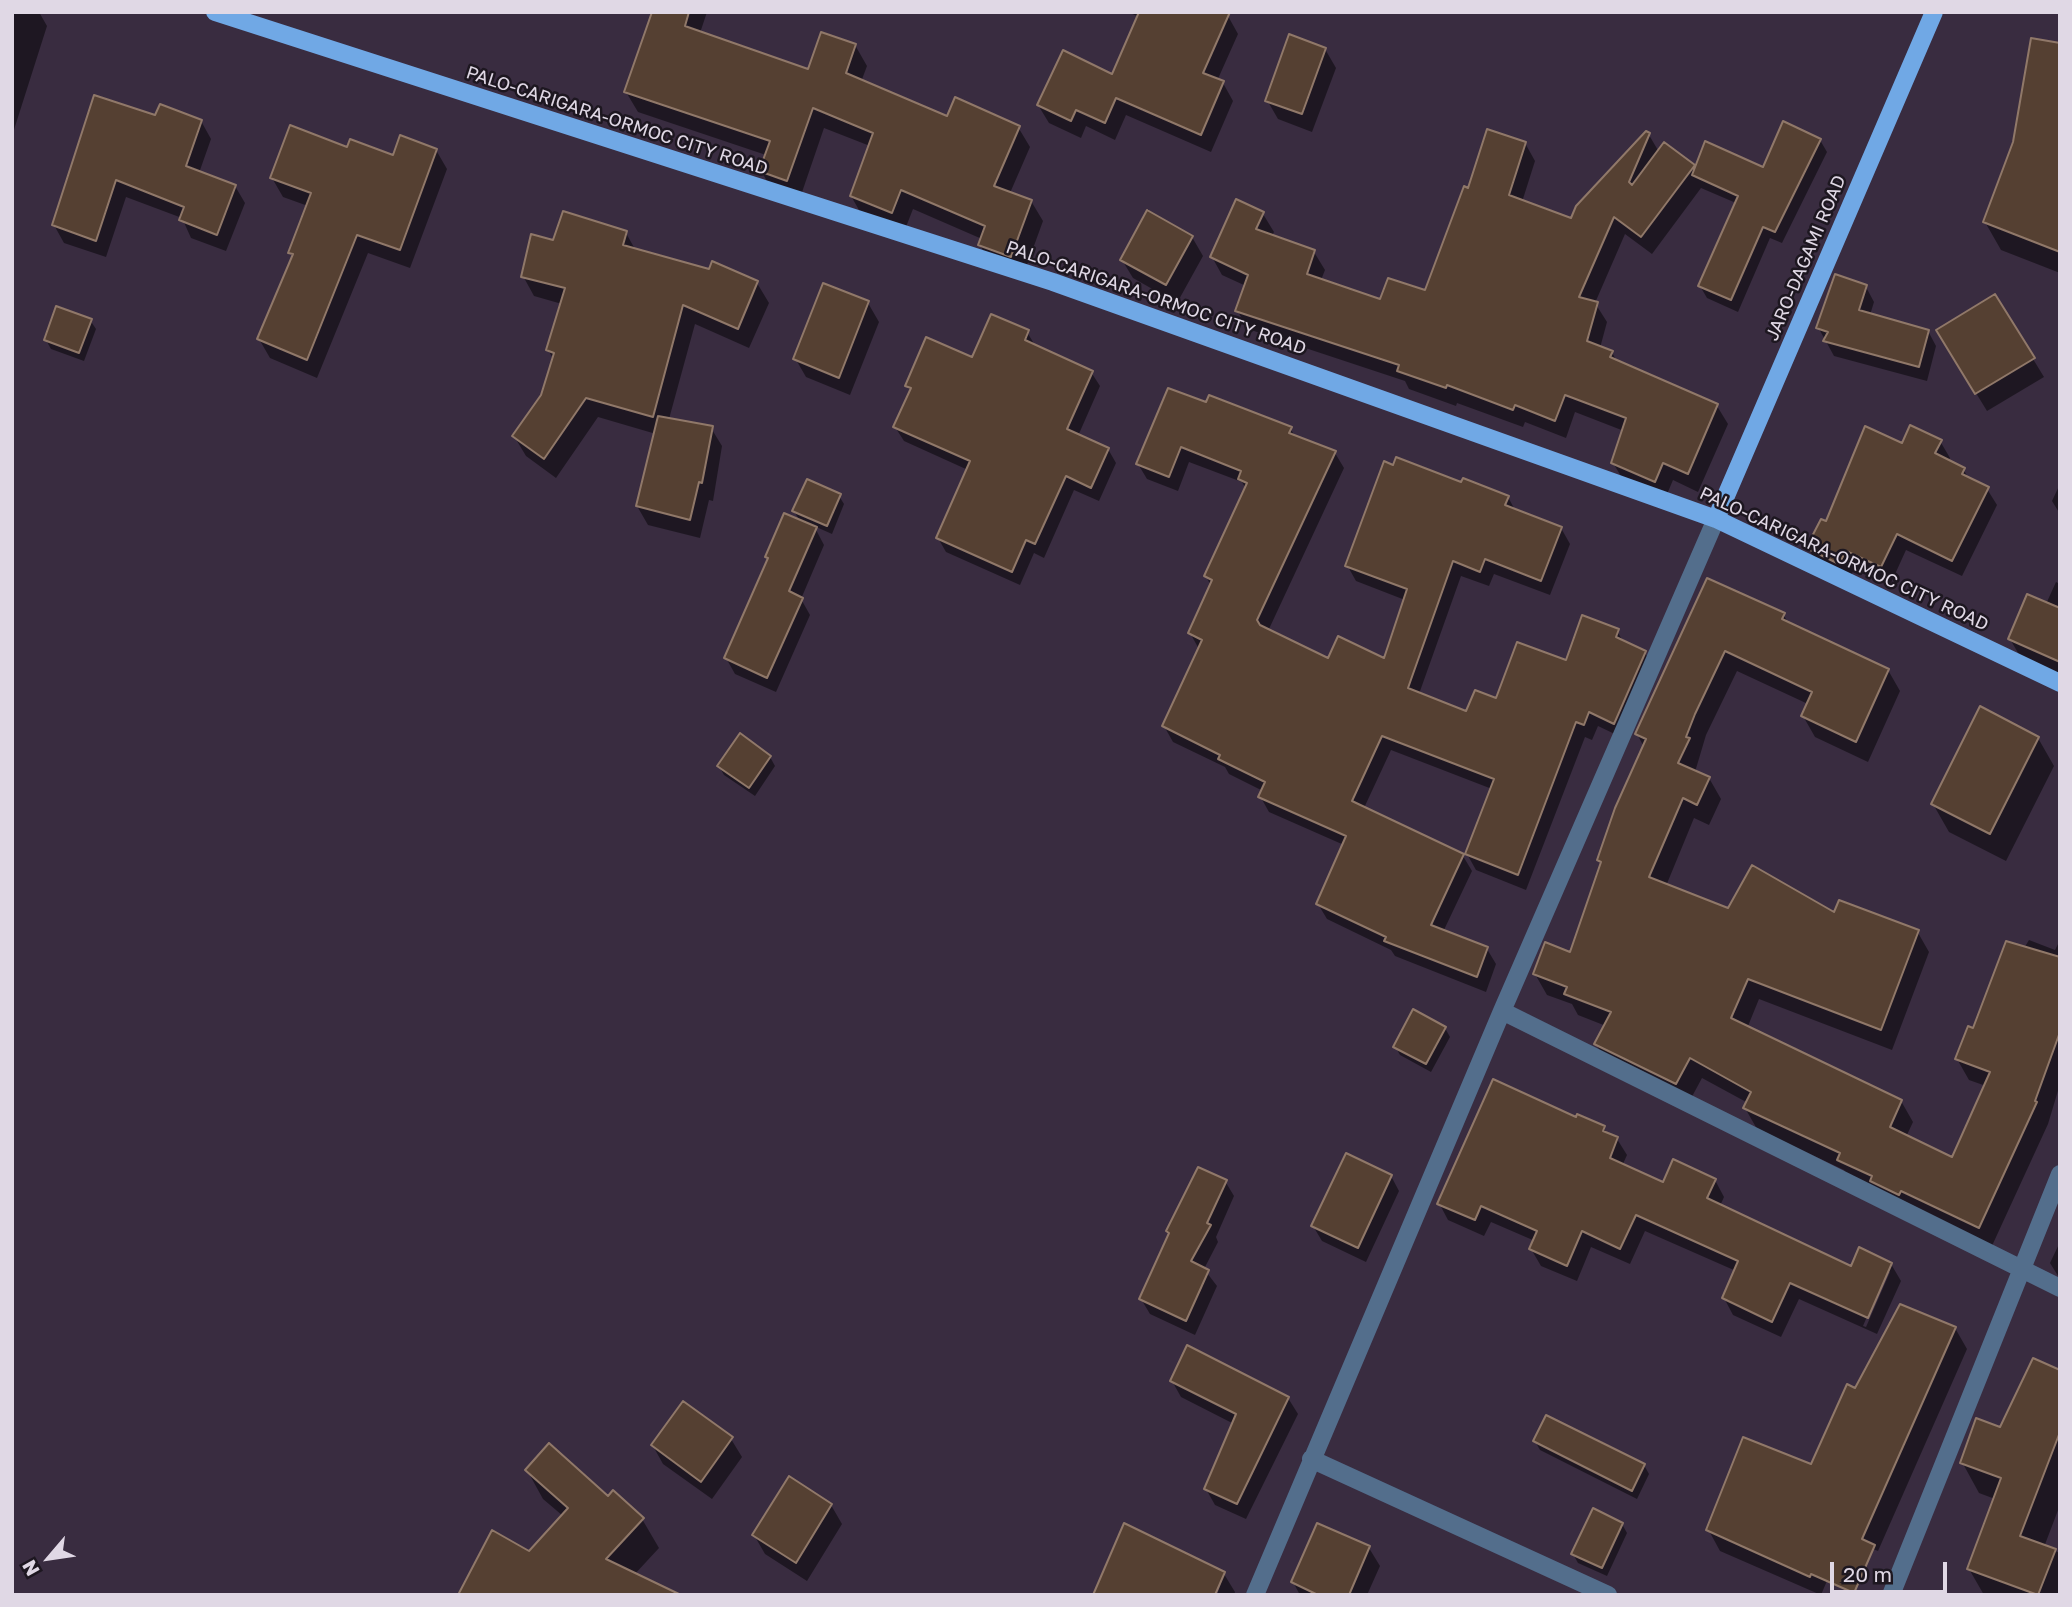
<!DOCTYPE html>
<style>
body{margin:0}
#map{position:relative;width:2072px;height:1607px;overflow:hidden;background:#392c40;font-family:"Golos Text",sans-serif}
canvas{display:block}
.frame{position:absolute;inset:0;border:14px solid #e0d8e5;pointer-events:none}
.north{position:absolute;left:14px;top:1523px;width:70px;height:70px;-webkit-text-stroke:5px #1d1720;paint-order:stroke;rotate:241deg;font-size:19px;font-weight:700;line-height:28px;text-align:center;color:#e0d8e5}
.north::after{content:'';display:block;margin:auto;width:24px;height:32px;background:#e0d8e5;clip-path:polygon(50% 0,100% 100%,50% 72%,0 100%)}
.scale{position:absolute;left:1830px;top:1562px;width:117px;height:32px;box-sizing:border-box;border:4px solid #e0d8e5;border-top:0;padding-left:9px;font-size:21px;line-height:24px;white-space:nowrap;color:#e0d8e5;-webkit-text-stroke:5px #1d1720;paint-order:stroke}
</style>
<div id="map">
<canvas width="2072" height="1607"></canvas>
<div class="frame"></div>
<div class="north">N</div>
<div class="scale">20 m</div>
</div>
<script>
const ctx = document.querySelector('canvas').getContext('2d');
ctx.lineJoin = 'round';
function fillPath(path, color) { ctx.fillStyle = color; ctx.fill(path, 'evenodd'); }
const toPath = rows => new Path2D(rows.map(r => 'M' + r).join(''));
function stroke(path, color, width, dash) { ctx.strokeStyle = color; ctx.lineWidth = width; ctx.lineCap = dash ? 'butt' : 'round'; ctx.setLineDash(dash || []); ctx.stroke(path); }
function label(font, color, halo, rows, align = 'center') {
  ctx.font = font + ' "Golos Text",sans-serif'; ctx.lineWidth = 5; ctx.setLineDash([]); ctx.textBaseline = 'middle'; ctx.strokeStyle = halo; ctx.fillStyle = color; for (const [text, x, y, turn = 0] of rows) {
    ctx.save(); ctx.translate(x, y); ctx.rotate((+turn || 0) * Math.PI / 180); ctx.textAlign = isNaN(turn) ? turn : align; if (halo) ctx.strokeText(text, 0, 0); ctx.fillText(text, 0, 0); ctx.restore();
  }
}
fillPath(toPath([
 [12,12,39,12,47,26,12,136],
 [652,12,707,12,700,33,809,72,855,45,867,66,861,82,948,118,1018,127,1030,147,1010,193,1031,201,1043,221,1023,276,991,265,980,245,982,239,913,209,904,232,863,217,851,196,870,146,824,128,799,201,773,191,761,171,766,155,638,112,626,92],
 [1128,12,1220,12,1228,16,1238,34,1217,81,1223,83,1233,101,1211,152,1126,115,1115,140,1086,126,1081,138,1049,123,1038,105,1113,76,1139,17],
 [2060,45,2060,273,2001,250,1985,222],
 [1325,49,1336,68,1312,132,1278,119,1267,100],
 [156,117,201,121,211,139,199,173,235,186,245,203,226,251,191,238,182,218,126,197,106,257,64,243,54,225],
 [1649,135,1659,152,1693,166,1696,171,1764,169,1820,140,1827,152,1782,243,1770,238,1738,312,1707,298,1700,286,1736,203,1701,188,1652,254,1625,234,1595,303,1607,322,1600,348,1612,352,1617,362,1717,406,1728,424,1698,492,1673,480,1665,499,1624,481,1613,463,1624,431,1575,412,1566,438,1525,422,1523,427,1457,403,1456,406,1409,389,1405,381,1248,329,1237,310,1246,286,1222,275,1212,257,1263,214,1274,232,1271,237,1314,252,1325,270,1321,280,1382,301,1426,292,1469,190,1525,143,1535,161,1522,202,1572,220],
 [436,150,447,169,410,268,368,253,317,378,270,358,259,339,293,258,290,252,308,206,283,197,272,178],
 [626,233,636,251,757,283,769,303,749,348,695,324,669,419,711,428,722,446,713,501,709,500,700,538,648,525,637,506,656,434,598,417,556,478,526,456,514,436,542,396,554,360,548,350,562,304,534,296,523,276,554,242],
 [1192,237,1203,256,1177,303,1133,278,1122,260],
 [824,285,868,303,879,322,850,395,806,377,795,358],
 [1866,287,1874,302,1870,315,1928,331,1936,346,1927,381,1834,356,1818,327],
 [90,320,96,329,84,361,51,349,46,340],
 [1027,332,1036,347,1091,372,1100,386,1078,436,1108,449,1116,463,1099,501,1074,490,1044,558,1034,553,1020,585,946,552,938,538,968,470,904,441,895,427,911,392,907,386,973,359],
 [1949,349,2033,359,2044,377,1987,411],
 [1169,391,1290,428,1296,438,1335,453,1344,468,1269,629,1329,660,1385,660,1405,600,1356,581,1347,565,1462,484,1508,497,1515,510,1561,528,1570,544,1550,595,1494,574,1489,586,1461,576,1419,694,1467,713,1567,662,1617,631,1624,643,1645,653,1654,668,1623,738,1598,726,1592,740,1585,737,1526,890,1476,870,1467,854,1492,789,1391,750,1364,808,1463,856,1472,871,1443,932,1487,949,1496,964,1486,992,1395,956,1391,950,1327,919,1318,904,1344,845,1269,812,1260,796,1263,791,1229,774,1225,767,1173,742,1164,726,1199,649,1190,633,1211,586,1206,576,1246,489,1242,482,1189,462,1178,491,1147,479,1138,464],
 [1940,441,1950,458,1948,462,1963,469,1969,479,1987,489,1997,505,1962,576,1906,550,1891,583,1855,567,1849,580,1818,565,1808,548,1827,524,1903,445],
 [2060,484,2060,514,2052,501],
 [839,496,844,504,832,534,814,526,824,545,801,599,810,615,776,692,735,674,726,658,769,561,767,557,801,523,794,511],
 [1708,581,1783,614,1789,624,1888,670,1900,691,1868,762,1815,737,1803,716,1808,704,1737,671,1706,735,1695,772,1709,778,1721,799,1709,825,1694,818,1666,886,1729,910,1835,915,1917,931,1929,952,1892,1050,1759,999,1748,1026,1901,1101,1913,1122,1906,1137,1953,1159,1986,1086,1969,1080,1957,1059,2029,940,2055,950,2060,940,2060,1084,2048,1124,1991,1248,1851,1181,1844,1170,1757,1129,1745,1108,1748,1103,1702,1078,1688,1104,1608,1065,1596,1044,1606,1026,1578,1015,1572,1004,1547,995,1535,974,1571,955,1602,864,1599,860,1644,747,1637,734],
 [2056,582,2060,584,2060,681,2025,665,2010,639,2046,604],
 [2038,738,2054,766,2006,861,1949,832,1933,804],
 [770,757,775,766,755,796,724,775,719,766],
 [1445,1028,1450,1037,1431,1072,1400,1055,1395,1046],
 [1577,1119,1604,1128,1608,1135,1617,1139,1627,1155,1622,1166,1664,1184,1715,1180,1724,1197,1720,1206,1852,1268,1891,1264,1901,1281,1877,1334,1799,1299,1781,1337,1733,1315,1724,1298,1736,1271,1645,1231,1630,1264,1591,1247,1577,1281,1541,1266,1531,1249,1535,1241,1491,1222,1484,1236,1448,1220,1439,1203],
 [1886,1272,1890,1272,1866,1327,1863,1326],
 [1391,1176,1399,1191,1366,1262,1322,1241,1313,1226],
 [1225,1181,1234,1196,1216,1237,1218,1242,1204,1269,1217,1286,1195,1335,1150,1314,1141,1299],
 [2060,1242,2060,1279,2050,1263],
 [1955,1328,1967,1349,1878,1551,1845,1538,1821,1595,1720,1551,1708,1529,1812,1466,1856,1390],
 [2060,1372,2060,1505,2044,1547,2060,1553,2060,1595,1984,1595,1969,1569,1995,1499,1979,1493,1962,1462,2001,1429],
 [1172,1381,1288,1398,1298,1414,1246,1519,1215,1505,1206,1489,1234,1424,1181,1397],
 [731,1439,742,1457,712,1499,663,1464,653,1446],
 [1535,1441,1644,1465,1649,1474,1637,1499,1540,1450],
 [527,1470,608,1498,642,1519,659,1548,634,1575,530,1553,563,1516,543,1499],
 [831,1505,842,1524,807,1581,765,1554,754,1535],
 [1622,1524,1627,1533,1607,1576,1578,1563,1573,1554],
 [1369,1548,1380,1566,1367,1595,1300,1595,1293,1582],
 [1224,1574,1235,1592,1234,1595,1217,1595]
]), '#0007');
const building = toPath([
 [652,12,689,12,685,26,808,69,821,32,856,44,846,73,947,116,955,97,1020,126,994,186,1032,200,1011,257,978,245,985,226,901,190,892,213,850,196,873,133,813,108,787,181,759,171,770,141,624,92,652,12],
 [1139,12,1230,12,1203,73,1224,81,1201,135,1116,98,1105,123,1076,110,1071,121,1037,105,1063,50,1112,74,1139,12],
 [1289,34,1326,48,1302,114,1265,101,1289,34],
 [2031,38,2060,43,2060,252,1983,222,2013,142,2031,38],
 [94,95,155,115,160,104,202,120,186,166,236,185,217,235,179,220,184,207,116,180,96,241,52,225,94,95],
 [1783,121,1821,139,1775,232,1763,227,1731,300,1698,286,1738,196,1692,175,1705,141,1763,167,1783,121],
 [290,125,347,147,350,139,393,155,400,135,437,149,400,250,357,235,307,360,257,339,293,254,288,253,311,193,270,178,290,125],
 [1487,129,1526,142,1509,195,1571,218,1576,206,1646,131,1650,133,1629,182,1632,185,1664,142,1695,165,1641,237,1614,217,1579,297,1598,302,1587,341,1613,351,1610,357,1718,404,1688,474,1663,463,1655,482,1611,463,1626,418,1565,395,1555,421,1515,405,1513,410,1447,385,1446,388,1397,371,1399,365,1235,311,1248,275,1210,257,1236,199,1264,212,1256,229,1315,250,1307,274,1380,299,1388,278,1425,290,1464,186,1468,188,1487,129],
 [1147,210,1193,236,1166,285,1120,260,1147,210],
 [563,211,627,231,623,245,709,269,712,261,758,281,738,329,683,305,653,417,586,398,544,459,512,436,541,395,554,353,546,350,565,288,521,277,531,234,553,240,563,211],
 [1835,274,1867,285,1859,310,1929,330,1919,367,1823,341,1828,332,1816,328,1835,274],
 [823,283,869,301,839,378,793,359,823,283],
 [1995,294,2035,358,1975,394,1936,330,1995,294],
 [56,306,92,319,79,353,44,340,56,306],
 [991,314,1029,330,1025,340,1093,371,1067,429,1109,448,1091,488,1066,476,1035,544,1026,540,1012,572,936,538,970,461,893,427,911,388,905,386,926,337,972,357,991,314],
 [1168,388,1206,402,1209,395,1292,427,1289,433,1336,451,1257,620,1260,625,1328,658,1338,636,1384,658,1407,589,1345,566,1384,461,1393,465,1396,457,1461,482,1463,478,1509,496,1505,505,1562,527,1541,581,1485,559,1480,572,1453,561,1408,688,1466,711,1475,690,1496,698,1517,642,1566,660,1582,615,1619,629,1616,637,1646,651,1614,724,1589,712,1584,725,1576,722,1518,875,1465,854,1494,779,1382,736,1352,801,1464,854,1431,925,1488,947,1477,977,1384,941,1386,937,1316,904,1346,836,1258,797,1265,782,1218,759,1220,755,1162,726,1202,640,1188,633,1212,580,1204,576,1247,483,1238,479,1241,471,1181,447,1169,477,1136,464,1168,388],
 [658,416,713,426,702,483,699,482,690,520,636,506,658,416],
 [1910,425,1942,440,1935,453,1965,468,1962,474,1989,487,1952,561,1897,534,1881,567,1846,551,1839,564,1806,548,1821,519,1826,521,1865,426,1902,443,1910,425],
 [807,479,841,494,827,526,792,511,807,479],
 [784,513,817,527,789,591,803,598,767,678,724,658,768,558,765,557,784,513],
 [1707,578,1785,613,1782,619,1889,669,1856,742,1801,716,1812,692,1725,651,1695,714,1686,737,1690,738,1678,763,1710,777,1697,805,1683,798,1649,877,1728,908,1752,865,1834,912,1839,900,1919,930,1881,1030,1748,979,1731,1018,1902,1100,1890,1127,1952,1157,1990,1072,1955,1059,1968,1026,1973,1028,2006,941,2060,957,2060,1032,2035,1101,2037,1102,1979,1228,1901,1191,1899,1195,1870,1181,1872,1176,1837,1160,1840,1153,1743,1108,1751,1092,1690,1058,1676,1084,1594,1044,1611,1012,1564,994,1567,987,1533,974,1545,942,1570,952,1601,862,1597,860,1615,808,1646,739,1635,734,1707,578],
 [2027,594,2060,608,2060,662,2008,639,2027,594],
 [1980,706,2039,737,1990,834,1931,804,1980,706],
 [740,733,771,756,749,788,717,766,740,733],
 [1413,1009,1446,1027,1426,1064,1393,1047,1413,1009],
 [1493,1079,1576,1117,1577,1114,1605,1126,1603,1131,1618,1137,1610,1158,1663,1182,1673,1159,1716,1179,1707,1198,1851,1266,1859,1247,1892,1263,1868,1318,1790,1283,1772,1322,1722,1298,1738,1261,1636,1215,1620,1249,1582,1231,1567,1266,1529,1249,1537,1231,1481,1206,1475,1220,1437,1204,1493,1079],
 [1346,1153,1392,1175,1358,1248,1311,1226,1346,1153],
 [1198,1167,1227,1180,1207,1223,1211,1225,1191,1261,1209,1270,1186,1321,1139,1299,1169,1233,1166,1231,1198,1167],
 [1900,1304,1956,1327,1862,1539,1875,1545,1854,1593,1811,1574,1810,1577,1706,1530,1743,1437,1811,1464,1847,1384,1855,1388,1900,1304],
 [1187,1345,1289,1397,1237,1504,1204,1489,1236,1414,1170,1381,1187,1345],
 [2033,1358,2060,1370,2060,1432,2020,1536,2056,1549,2038,1595,1967,1569,2001,1478,1960,1463,1976,1418,2000,1427,2033,1358],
 [683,1401,733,1437,701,1482,651,1445,683,1401],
 [1546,1415,1645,1464,1632,1491,1533,1441,1546,1415],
 [549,1443,608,1496,613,1490,644,1518,606,1559,681,1595,458,1595,492,1530,529,1551,568,1508,525,1470,549,1443],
 [789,1476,832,1504,796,1563,752,1535,789,1476],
 [1593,1508,1623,1523,1602,1568,1571,1554,1593,1508],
 [1124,1523,1225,1572,1215,1595,1093,1595,1124,1523],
 [1317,1523,1370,1546,1349,1595,1318,1595,1291,1582,1317,1523]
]);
fillPath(building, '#554032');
stroke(building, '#907869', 2);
stroke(toPath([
 [1502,1011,2060,1288],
 [1311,1459,1608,1595],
 [1255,1595,1502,1011,1716,519],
 [1891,1595,2060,1174]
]), '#536e8c', 18);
stroke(toPath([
 [215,12,1053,282,1716,519,2060,683],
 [1716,519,1934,12]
]), '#70a8e5', 18);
label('18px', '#e0d8e5', '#1d1720', [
 ["PALO-CARIGARA-ORMOC CITY ROAD",617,121,18],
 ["JARO-DAGAMI ROAD",1806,258,-67],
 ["PALO-CARIGARA-ORMOC CITY ROAD",1156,298,19],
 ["PALO-CARIGARA-ORMOC CITY ROAD",1844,559,25]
]);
</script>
